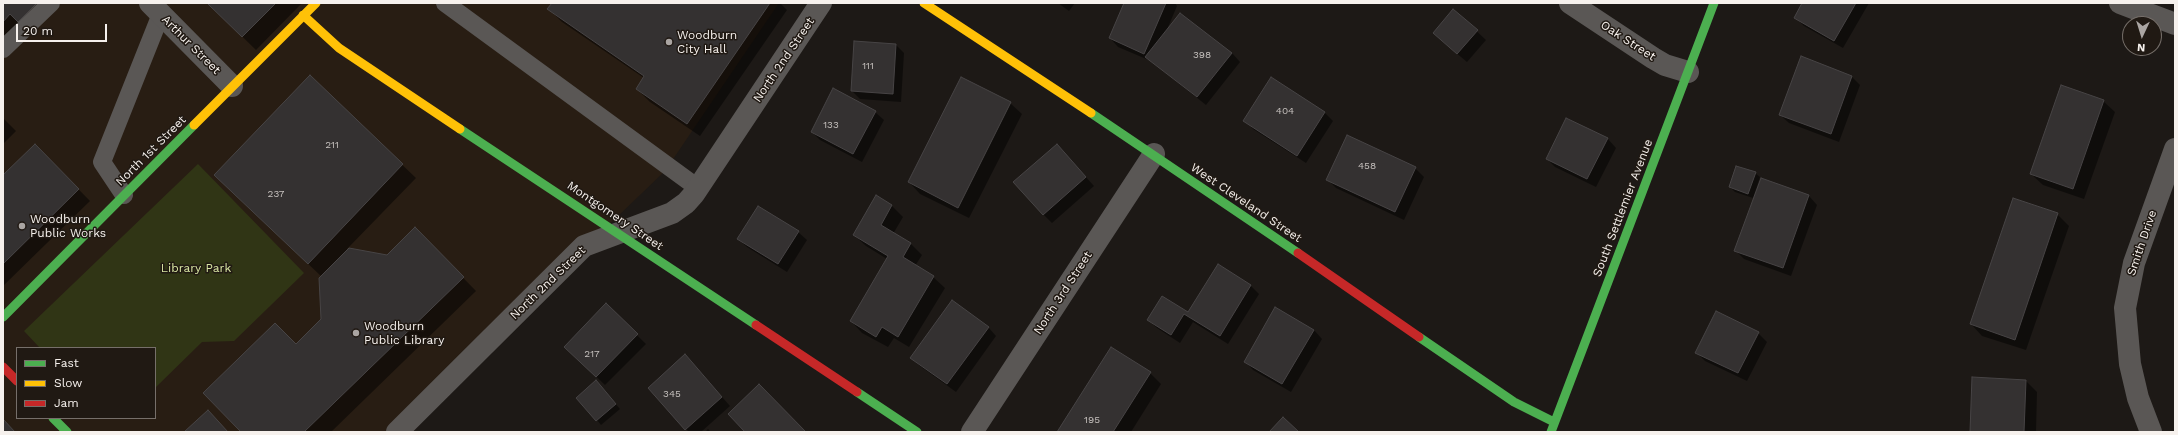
<!DOCTYPE html>
<style>
body{margin:0}
#map{position:relative;width:2178px;height:435px;overflow:hidden;background:#1d1916;font-family:"Work Sans",sans-serif}
canvas{display:block}
.frame{position:absolute;inset:0;border:4px solid #f6f1ed;pointer-events:none}
.legend{position:absolute;left:16px;top:347px;width:140px;height:72px;box-sizing:border-box;background:#201913;border:1px solid #766f6a;margin:0;padding:5px 7px;list-style:none;font-size:12px;color:#f6f1ed}
.legend li{display:flex;align-items:center;gap:8px;height:20px}
.legend b{width:20px;border:1px solid #766f6a}
.north{position:absolute;left:2122px;top:16px;width:40px;height:40px;box-sizing:border-box;background:#201913;border:1px solid #766f6a;border-radius:50%;rotate:184deg;font-size:11px;font-weight:700;line-height:16px;text-align:center;color:#f6f1ed}
.north::after{content:'';display:block;margin:auto;width:14px;height:18px;background:#aaa5a2;clip-path:polygon(50% 0,100% 100%,50% 72%,0 100%)}
.scale{position:absolute;left:16px;top:24px;width:91px;height:18px;box-sizing:border-box;border:2px solid #f6f1ed;border-top:0;padding-left:5px;font-size:12px;line-height:14px;white-space:nowrap;color:#f6f1ed;-webkit-text-stroke:3px #201913;paint-order:stroke}
</style>
<div id="map">
<canvas width="2178" height="435"></canvas>
<div class="frame"></div>
<ul class="legend">
<li><b style="height:5px;background:#4caf50"></b>Fast</li>
<li><b style="height:5px;background:#ffc107"></b>Slow</li>
<li><b style="height:5px;background:#c62828"></b>Jam</li>
</ul>
<div class="north">N</div>
<div class="scale">20 m</div>
</div>
<script>
const ctx = document.querySelector('canvas').getContext('2d');
ctx.lineJoin = 'round';
function fillPath(path, color) { ctx.fillStyle = color; ctx.fill(path, 'evenodd'); }
const toPath = rows => new Path2D(rows.map(r => 'M' + r).join(''));
function stroke(path, color, width, dash) { ctx.strokeStyle = color; ctx.lineWidth = width; ctx.lineCap = dash ? 'butt' : 'round'; ctx.setLineDash(dash || []); ctx.stroke(path); }
function label(font, color, halo, rows, align = 'center') {
  ctx.font = font + ' "Work Sans",sans-serif'; ctx.lineWidth = 3; ctx.setLineDash([]); ctx.textBaseline = 'middle'; ctx.strokeStyle = halo; ctx.fillStyle = color; for (const [text, x, y, turn = 0] of rows) {
    ctx.save(); ctx.translate(x, y); ctx.rotate((+turn || 0) * Math.PI / 180); ctx.textAlign = isNaN(turn) ? turn : align; if (halo) ctx.strokeText(text, 0, 0); ctx.fillText(text, 0, 0); ctx.restore();
  }
}
fillPath(toPath([
 [3,3,779,3,665,171,393,432,3,432],
 [17,348,155,348,155,418,17,418]
]), '#281d13');
fillPath(toPath([
 [198,164,304,273,234,341,202,342,155,388,155,348,40,348,24,331]
]), '#303515');
fillPath(toPath([
 [3,3,60,3,30,33,3,44],
 [208,3,302,3,256,50],
 [553,3,780,3,787,10,700,136,650,102,637,89,644,78,562,22,549,9],
 [1058,3,1075,3,1069,11],
 [1125,3,1175,3,1177,6,1166,32,1232,53,1240,62,1206,105,1151,61,1118,47,1110,38],
 [1803,3,1869,3,1843,48,1804,26,1795,17],
 [1454,10,1486,40,1467,62,1442,41],
 [896,45,904,53,901,102,860,99,852,91],
 [310,77,416,178,347,249,387,256,415,229,476,291,331,432,243,432,296,345,322,319,322,277,228,188],
 [1852,77,1860,85,1839,142,1789,123,1780,115],
 [961,78,1010,103,1022,114,969,218,920,194,909,182],
 [1272,78,1325,113,1333,121,1306,163,1253,129,1245,120],
 [2103,101,2115,112,2084,199,2043,185,2031,174],
 [875,112,884,120,862,162,820,140,812,132],
 [3,118,16,131,3,144],
 [1566,119,1608,139,1616,148,1596,187,1555,167,1547,159],
 [35,145,90,201,3,286,3,176],
 [1065,154,1094,186,1052,223,1043,214],
 [1415,168,1424,177,1404,220,1336,188,1328,180],
 [1755,173,1760,177,1753,198,1735,192,1730,187],
 [1762,179,1809,196,1817,205,1791,276,1744,259,1736,251],
 [877,197,892,206,903,217,893,234,911,244,922,255,915,266,933,277,945,288,909,347,894,338,888,347,862,333,851,321,887,259,866,246,854,235],
 [2057,214,2069,226,2026,350,1982,336,1971,324],
 [798,232,807,240,787,272,747,247,738,239],
 [1218,265,1251,286,1259,294,1228,344,1193,322,1180,343,1157,328,1148,320,1162,298,1188,314],
 [606,305,646,344,605,385,574,355],
 [988,327,996,336,956,392,920,366,911,358],
 [1314,330,1322,339,1291,392,1253,370,1245,361],
 [1758,333,1767,342,1747,381,1705,361,1697,353],
 [693,364,730,406,701,432,689,432,686,429],
 [1150,373,1161,384,1131,432,1058,432],
 [1973,378,2026,381,2037,392,2036,432,1971,432],
 [600,386,620,409,601,425,597,420],
 [708,429,711,432,705,432]
]), '#0007');
const building = toPath([
 [3,3,37,3,18,22,10,14,3,22,3,3],
 [207,3,276,3,242,37,207,3],
 [552,3,770,3,687,124,636,89,644,76,547,9,552,3],
 [1124,3,1166,3,1144,54,1109,38,1124,3],
 [1802,3,1856,3,1834,41,1794,18,1802,3],
 [1453,9,1478,30,1457,54,1433,33,1453,9],
 [1180,13,1232,53,1197,97,1145,57,1180,13],
 [854,41,896,44,893,94,851,91,854,41],
 [1801,56,1852,76,1831,134,1779,115,1801,56],
 [310,75,403,164,308,264,214,175,310,75],
 [961,77,1011,102,958,208,908,182,961,77],
 [1271,77,1325,112,1297,156,1243,121,1271,77],
 [2061,85,2104,100,2073,189,2030,174,2061,85],
 [833,88,876,111,853,154,811,132,833,88],
 [1566,118,1608,138,1587,179,1546,159,1566,118],
 [1347,135,1416,167,1395,212,1326,180,1347,135],
 [35,144,79,189,3,264,3,175,35,144],
 [1057,144,1086,177,1043,215,1013,182,1057,144],
 [1736,166,1756,172,1748,194,1729,187,1736,166],
 [1761,178,1809,195,1783,268,1734,251,1761,178],
 [876,195,892,205,881,225,911,243,903,257,934,276,898,337,882,327,876,337,850,321,888,256,853,235,876,195],
 [2013,198,2058,213,2015,340,1970,324,2013,198],
 [758,206,799,231,778,264,737,239,758,206],
 [415,227,464,277,304,432,241,432,203,393,275,323,296,344,321,319,319,278,349,248,387,255,415,227],
 [1218,264,1251,285,1220,336,1184,314,1171,335,1147,320,1162,296,1188,312,1218,264],
 [952,300,989,327,947,384,910,358,952,300],
 [606,303,638,334,596,377,564,347,606,303],
 [1275,307,1314,330,1282,384,1244,362,1275,307],
 [1716,311,1759,332,1738,373,1695,353,1716,311],
 [1111,347,1151,372,1113,432,1057,432,1111,347],
 [685,354,722,397,685,430,648,388,685,354],
 [1972,377,2026,380,2024,432,1970,432,1972,377],
 [596,380,616,404,596,421,576,398,596,380],
 [759,384,806,432,745,432,728,414,759,384],
 [208,410,228,432,184,432,208,410],
 [1283,417,1299,432,1269,432,1283,417],
 [3,419,15,432,3,432,3,419]
]);
fillPath(building, '#343131');
stroke(building, '#474445', 1);
stroke(toPath([
 [445,3,698,188],
 [3,49,51,3],
 [124,195,102,162,161,14]
]), '#5a5755', 18);
stroke(toPath([
 [150,3,232,86],
 [1570,3,1653,58,1665,65,1688,72],
 [2120,3,2175,24],
 [397,432,584,246,672,213,686,203,694,194,821,3],
 [972,432,1154,154],
 [2151,432,2138,398,2130,364,2125,308,2134,263,2175,149]
]), '#5a5755', 22);
stroke(toPath([
 [1091,113,1298,253],
 [460,129,756,325],
 [3,317,194,125],
 [1419,337,1514,402,1554,422],
 [857,392,917,432],
 [53,418,67,432],
 [1551,432,1714,3]
]), '#4caf50', 9);
stroke(toPath([
 [924,3,1091,113],
 [303,15,339,48,460,129],
 [194,125,316,3]
]), '#ffc107', 9);
stroke(toPath([
 [1298,253,1419,337],
 [756,325,857,392],
 [3,367,17,381]
]), '#c62828', 9);
for (const [x, y, r, color] of [
 [669,42,4,"#aaa5a2"],
 [22,226,4,"#aaa5a2"],
 [356,333,4,"#aaa5a2"]
]) { const dot = new Path2D(); dot.arc(x, y, r, 0, 2 * Math.PI); ctx.fillStyle = color; ctx.fill(dot); stroke(dot, '#201913', 1.5); }
label('10px', '#c6c1be', null, [
 ["398",1202,55],
 ["111",868,66],
 ["404",1285,111],
 ["133",831,125],
 ["211",332,145],
 ["458",1367,166],
 ["237",276,194],
 ["217",592,354],
 ["345",672,394],
 ["195",1092,420]
]);
label('12px', '#f6f1ed', '#201913', [
 ["Woodburn",677,35],
 ["City Hall",677,49],
 ["Woodburn",30,219],
 ["Public Works",30,233],
 ["Woodburn",364,326],
 ["Public Library",364,340]
], 'left');
label('12px', '#f6f1ed', '#201913', [
 ["Oak Street",1628,41,33],
 ["Arthur Street",191,45,45],
 ["North 2nd Street",784,60,-56],
 ["North 1st Street",151,151,-45],
 ["West Cleveland Street",1246,203,34],
 ["South Settlemier Avenue",1623,208,-69],
 ["Montgomery Street",615,216,34],
 ["Smith Drive",2142,243,-71],
 ["North 2nd Street",548,283,-44],
 ["North 3rd Street",1063,293,-57]
]);
label('12px', '#d8e5a2', '#201913', [
 ["Library Park",196,268]
]);
</script>
